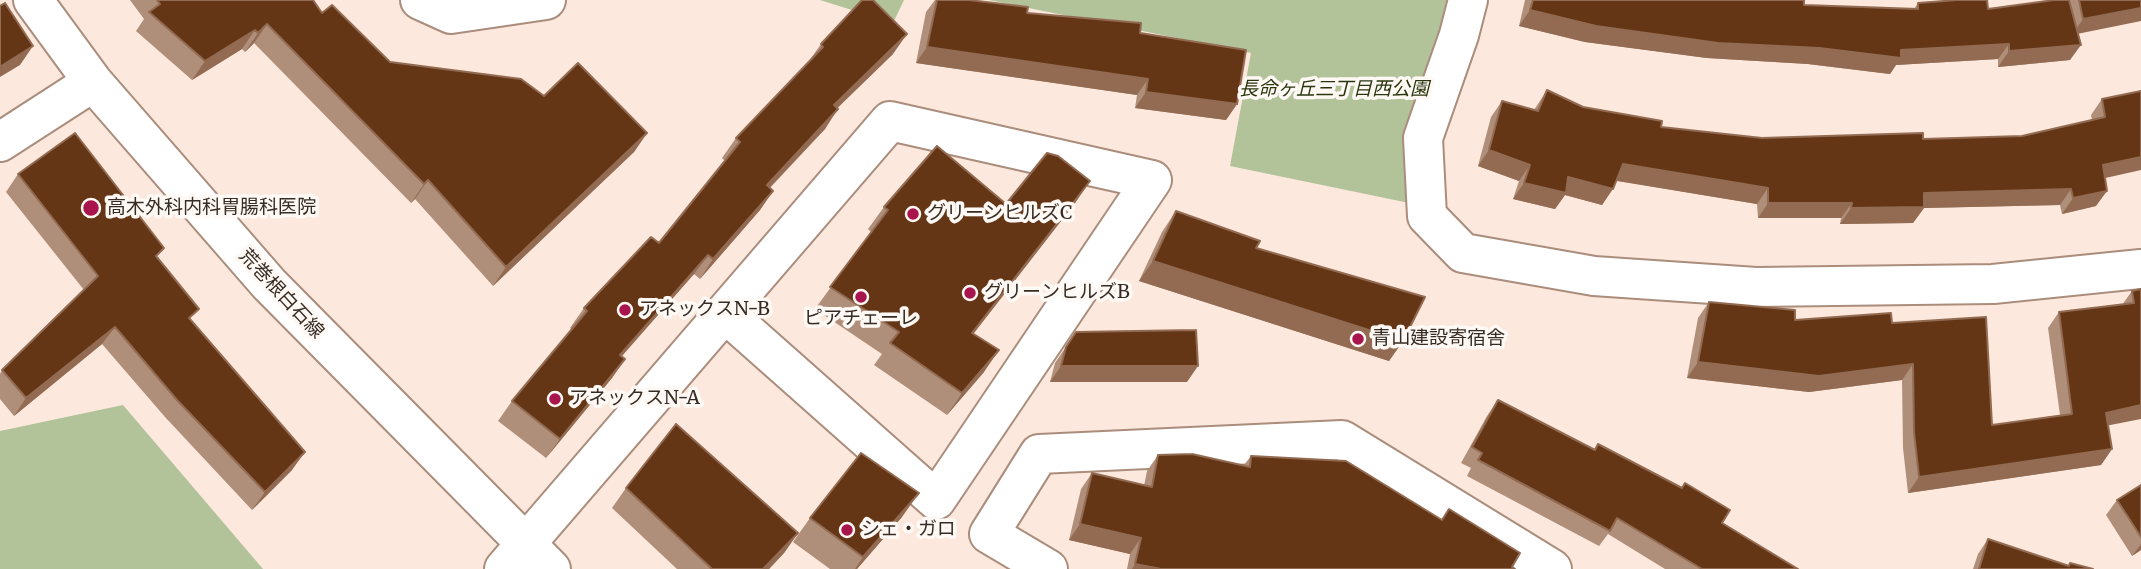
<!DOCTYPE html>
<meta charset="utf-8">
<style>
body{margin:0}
canvas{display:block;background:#fce8dd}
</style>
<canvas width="2141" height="569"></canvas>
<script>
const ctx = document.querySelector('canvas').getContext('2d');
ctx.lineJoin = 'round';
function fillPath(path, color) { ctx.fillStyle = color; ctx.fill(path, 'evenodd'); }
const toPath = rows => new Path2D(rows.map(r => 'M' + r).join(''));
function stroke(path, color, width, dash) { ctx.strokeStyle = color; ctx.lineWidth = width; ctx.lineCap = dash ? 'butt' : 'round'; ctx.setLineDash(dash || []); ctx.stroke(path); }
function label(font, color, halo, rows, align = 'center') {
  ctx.font = font + ' Merriweather,"Noto Sans JP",serif'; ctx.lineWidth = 7; ctx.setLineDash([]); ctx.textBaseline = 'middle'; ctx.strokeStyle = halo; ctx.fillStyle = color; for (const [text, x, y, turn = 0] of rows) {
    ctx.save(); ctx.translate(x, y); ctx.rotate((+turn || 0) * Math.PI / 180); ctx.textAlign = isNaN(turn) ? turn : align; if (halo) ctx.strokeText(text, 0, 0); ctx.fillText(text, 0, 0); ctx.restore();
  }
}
fillPath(toPath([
 [820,0,904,0,893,23],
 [989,0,1452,0,1414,204,1230,166,1251,53],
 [123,405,263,569,0,569,0,431]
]), '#b2c39a');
const minor = toPath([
 [33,0,93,82,269,284,551,569],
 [420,0,451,14,546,0],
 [1468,0,1459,35,1423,138,1427,216,1463,253,1594,276,1756,287,1993,284,2141,269],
 [0,142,93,82],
 [504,569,890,121,1152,180,936,500,725,313],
 [1048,569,989,534,1039,454,1342,440,1552,569]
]);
stroke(minor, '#aa8d7c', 42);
stroke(minor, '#fff', 38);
fillPath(toPath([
 [130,0,313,0,322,13,390,62,544,96,647,133,634,152,493,286,415,199,411,203,254,43,245,52,242,49,192,80,136,31,144,19],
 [935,0,969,0,1027,13,1140,33,1237,104,1226,120,1135,108,1137,95,916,63,926,12],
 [1525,0,1804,0,1804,5,1914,9,1918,3,1988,9,2054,0,2141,0,2078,34,2070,60,1998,67,1998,59,1896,65,1890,74,1808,64,1707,58,1585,42,1519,26],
 [821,44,893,54,837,108,825,129,770,188,773,191,760,210,700,279,694,274,622,356,625,359,612,378,546,458,498,421,512,401,572,330,570,328,584,308,659,243,725,161,722,158,736,138,807,64],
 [1547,90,1583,107,1661,127,1762,138,1923,139,2022,136,2092,120,2091,115,2102,99,2141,91,2105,178,2096,206,2062,214,2060,205,1924,208,1913,223,1840,224,1841,218,1758,218,1757,204,1617,181,1602,205,1565,195,1555,209,1513,199,1519,181,1478,166,1491,117,1502,101,1534,110],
 [18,174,157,257,191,321,292,470,252,510,165,417,102,344,14,416,0,399,0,374,2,370,84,290,6,192],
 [1090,181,1075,203,973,334,984,372,947,415,874,365,882,354,815,309,871,232,868,229,884,207,1006,204],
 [1176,211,1256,248,1403,341,1389,361,1139,281,1162,232],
 [2141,289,2108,426,2112,449,2101,465,1908,493,1903,448,1902,380,1809,392,1687,378,1698,318,1709,302,1795,320,1892,323,1992,425,2060,415,2048,328,2059,312,2122,305,2132,291],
 [1076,332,1187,382,1050,382,1055,363],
 [1498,400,1594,450,1598,444,1722,523,1798,569,1665,569,1608,534,1599,546,1467,476,1471,468,1461,463,1487,416],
 [1158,455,1244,465,1251,456,1441,520,1449,509,1515,569,1127,569,1130,554,1069,540,1081,489,1092,473,1144,486,1147,471],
 [2141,485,2141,550,2132,556,2106,515,2117,500],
 [626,488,798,533,784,553,769,569,677,569,612,508],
 [902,517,857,569,830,569,793,542,810,518],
 [1988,539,2068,566,2070,563,2093,569,1973,569,1978,554]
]), '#b08f7a');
fillPath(toPath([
 [2141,8,2141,21,2072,35,2083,19],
 [1530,10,1901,50,2009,44,1998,59,1896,65,1890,74,1808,64,1707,58,1585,42,1519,26],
 [267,24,254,43,245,52,258,33],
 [255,30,242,49,192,80,205,61],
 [907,34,893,54,820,125,834,105],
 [2081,45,2070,60,1998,67,2009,51],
 [33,46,20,65,0,77,0,67],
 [927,47,1148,79,1137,95,916,63],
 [1146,92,1237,104,1226,120,1135,108],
 [838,109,825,129,753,205,767,185],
 [647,133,634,152,493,286,506,267],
 [1489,150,1530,165,1519,181,1478,166],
 [2141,157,2141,170,2092,181,2103,165],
 [1623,164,1768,188,1757,204,1612,180],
 [1568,177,1613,189,1602,205,1565,195,1555,209,1513,199,1524,183],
 [428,180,415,199,411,203,424,184],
 [1090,181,1075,203,957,355,972,333],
 [2071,189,2060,205,1924,208,1913,223,1840,224,1851,208,1924,193],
 [773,191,760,210,700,279,713,259],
 [2107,191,2096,206,2062,214,2073,198],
 [1768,203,1852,203,1841,218,1758,218],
 [708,255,694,274,606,374,620,355],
 [1153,261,1403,341,1389,361,1139,281],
 [115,327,102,344,14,416,26,398],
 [999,350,984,372,947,415,962,393],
 [625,359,612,378,546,458,560,439],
 [1698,362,1913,364,1902,380,1809,392,1687,378],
 [1061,366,1198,366,1187,382,1050,382],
 [2141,405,2141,419,2095,428,2106,413],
 [2112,449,2101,465,1908,493,1919,477],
 [305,452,292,470,252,510,265,492],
 [919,493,902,517,857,569,855,569,863,557],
 [1080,524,1141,538,1130,554,1069,540],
 [798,533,784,553,769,569,763,569],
 [2141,544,2141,550,2132,556],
 [1135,564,1161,569,1132,569]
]), '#926b52');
const building = toPath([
 [157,0,313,0,322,13,332,5,390,62,521,79,544,96,578,63,647,133,506,267,428,180,424,184,267,24,258,33,255,30,205,61,149,12,160,4,157,0],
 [862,0,873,0,907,34,834,105,838,109,767,185,773,191,713,259,708,255,620,355,625,359,560,439,512,401,587,311,584,308,651,237,659,243,740,142,736,138,823,47,821,44,862,0],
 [937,0,969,0,1028,7,1027,13,1141,23,1140,33,1246,50,1237,104,1146,92,1148,79,927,47,937,0],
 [1533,0,1804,0,1804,5,1918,9,1918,3,1957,0,1987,0,1988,9,2054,0,2069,0,2081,45,2009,51,2009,44,1901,50,1901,58,1819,48,1718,43,1596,26,1530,10,1533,0],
 [2079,0,2141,0,2141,8,2083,19,2079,0],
 [5,3,33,46,0,67,0,6,5,3],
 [1547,90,1583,107,1662,121,1661,127,1762,138,1923,133,1923,139,2022,136,2105,117,2102,99,2141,91,2141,157,2103,165,2107,191,2073,198,2071,189,1924,193,1924,207,1851,208,1852,203,1768,203,1768,188,1623,164,1613,189,1568,177,1566,193,1524,183,1530,165,1489,150,1502,101,1538,111,1547,90],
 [75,133,164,248,156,256,199,309,189,318,305,452,265,492,177,400,115,327,26,398,2,370,98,276,18,174,75,133],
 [937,146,1006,204,1047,153,1058,156,1090,181,972,333,999,350,962,393,890,343,899,332,830,287,888,210,884,207,937,146],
 [1176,211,1260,241,1256,248,1425,297,1403,341,1153,261,1176,211],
 [2141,289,2141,405,2106,413,2112,449,1919,477,1914,432,1913,364,1819,376,1698,362,1709,302,1795,310,1795,320,1891,313,1892,323,1986,317,1992,425,2072,414,2059,312,2134,303,2132,291,2141,289],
 [1196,330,1198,366,1061,366,1066,347,1076,332,1196,330],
 [1498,400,1595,450,1598,444,1682,488,1685,483,1730,510,1722,523,1798,569,1702,569,1617,518,1610,531,1478,460,1482,453,1472,447,1498,400],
 [676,424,798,533,763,569,712,569,626,488,676,424],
 [861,453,919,493,863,557,810,518,861,453],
 [1192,454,1250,467,1251,456,1346,461,1442,520,1449,509,1520,553,1512,567,1515,569,1161,569,1135,564,1141,538,1080,524,1092,473,1152,487,1158,455,1192,454],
 [2141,485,2141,537,2117,500,2141,485],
 [1988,539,2069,566,2070,563,2093,569,1979,569,1988,539]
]);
fillPath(building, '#643616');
stroke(building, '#926b52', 2);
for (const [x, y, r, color] of [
 [91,208,9,"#a8154c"],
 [913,214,7,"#a8154c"],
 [970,293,7,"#a8154c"],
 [861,297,7,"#a8154c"],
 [625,310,7,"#a8154c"],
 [1358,339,7,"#a8154c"],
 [555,399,7,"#a8154c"],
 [847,530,7,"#a8154c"]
]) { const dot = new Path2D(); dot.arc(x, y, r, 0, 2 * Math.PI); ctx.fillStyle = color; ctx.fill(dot); stroke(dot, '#fff9f5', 2.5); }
label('italic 19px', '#29370e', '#fff9f5', [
 ["長命ヶ丘三丁目西公園",1334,90]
]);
label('19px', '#372c24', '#fff9f5', [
 ["高木外科内科胃腸科医院",107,208],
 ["グリーンヒルズC",927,214],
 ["グリーンヒルズB",984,293],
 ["アネックスN-B",639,310],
 ["ピアチェーレ",861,319,"center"],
 ["青山建設寄宿舎",1372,339],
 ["アネックスN-A",569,399],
 ["シェ・ガロ",861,530]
], 'left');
label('19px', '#372c24', '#fff9f5', [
 ["荒巻根白石線",281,294,47]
]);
</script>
